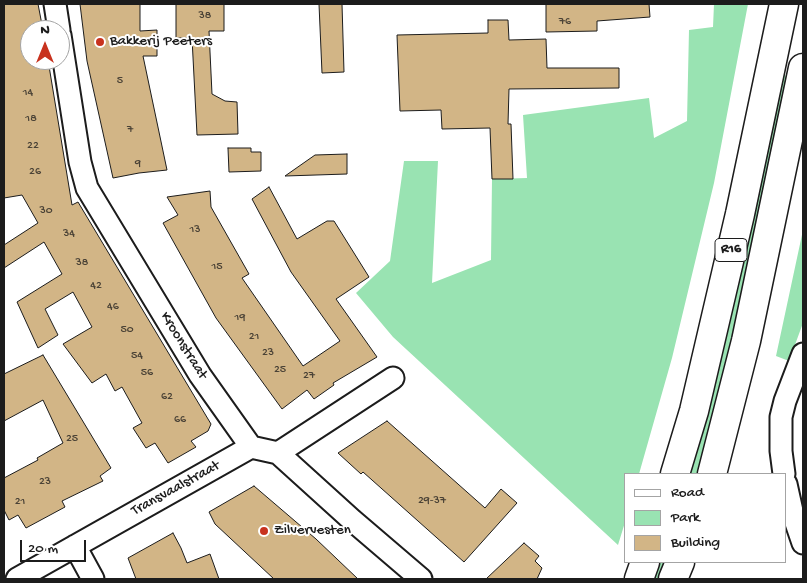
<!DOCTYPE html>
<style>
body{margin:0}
#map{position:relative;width:807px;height:583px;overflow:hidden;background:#fff;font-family:"Gochi Hand",sans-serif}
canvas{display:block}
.frame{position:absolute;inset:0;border:5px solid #1c1c1c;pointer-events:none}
.legend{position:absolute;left:624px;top:473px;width:162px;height:90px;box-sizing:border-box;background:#fff;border:1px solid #a4a4a4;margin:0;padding:6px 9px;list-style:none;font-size:15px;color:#1c1c1c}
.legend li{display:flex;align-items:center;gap:10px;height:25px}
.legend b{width:25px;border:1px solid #a4a4a4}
.north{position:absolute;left:20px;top:20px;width:50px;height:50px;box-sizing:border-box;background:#fff;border:1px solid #a4a4a4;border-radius:50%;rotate:0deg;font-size:14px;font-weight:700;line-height:20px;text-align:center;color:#1c1c1c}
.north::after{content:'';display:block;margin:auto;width:18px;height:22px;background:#c8321e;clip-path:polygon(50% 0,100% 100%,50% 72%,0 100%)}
.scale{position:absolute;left:20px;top:540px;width:66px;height:22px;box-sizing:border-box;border:2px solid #1c1c1c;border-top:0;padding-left:6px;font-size:15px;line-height:18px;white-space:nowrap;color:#1c1c1c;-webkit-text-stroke:4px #fff;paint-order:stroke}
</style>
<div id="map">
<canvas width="807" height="583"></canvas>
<div class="frame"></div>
<ul class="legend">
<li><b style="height:6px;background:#fff"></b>Road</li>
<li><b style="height:14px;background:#99e3b2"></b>Park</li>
<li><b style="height:14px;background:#d2b586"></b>Building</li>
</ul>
<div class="north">N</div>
<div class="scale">20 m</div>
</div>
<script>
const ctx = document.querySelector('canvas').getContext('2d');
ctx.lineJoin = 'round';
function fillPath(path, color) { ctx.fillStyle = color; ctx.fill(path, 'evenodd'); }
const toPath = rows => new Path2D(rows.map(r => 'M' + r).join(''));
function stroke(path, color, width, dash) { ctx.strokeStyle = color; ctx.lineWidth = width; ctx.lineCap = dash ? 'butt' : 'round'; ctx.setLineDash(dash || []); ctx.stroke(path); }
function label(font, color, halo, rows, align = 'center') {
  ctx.font = font + ' "Gochi Hand",sans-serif'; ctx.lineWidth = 4; ctx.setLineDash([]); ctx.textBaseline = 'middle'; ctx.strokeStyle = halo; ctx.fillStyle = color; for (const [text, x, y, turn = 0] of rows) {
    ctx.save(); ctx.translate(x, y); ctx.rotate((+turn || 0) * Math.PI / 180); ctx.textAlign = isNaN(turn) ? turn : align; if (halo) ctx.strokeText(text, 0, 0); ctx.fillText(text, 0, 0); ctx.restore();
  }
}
fillPath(toPath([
 [714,4,748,4,714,183,672,358,639,474,626,474,626,519,618,545,393,337,356,293,390,261,404,161,438,161,432,283,491,260,492,179,527,178,523,115,649,98,654,138,687,121,689,30,713,27],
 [790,4,799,4,784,67,790,104,702,474,682,474],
 [803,230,803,323,789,361,776,356],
 [651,562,672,562,666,579,644,579]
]), '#99e3b2');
const building = toPath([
 [4,4,38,4,43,30,30,30,30,60,48,60,72,205,78,202,211,424,208,431,191,441,196,447,168,463,155,443,146,448,133,428,142,423,122,387,115,391,106,374,92,383,63,344,92,327,73,292,45,309,58,335,38,348,17,302,62,274,44,242,4,268,4,245,38,223,22,195,4,198,4,4],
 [80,4,140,4,140,31,157,30,157,56,143,56,167,170,139,173,113,178,87,61,80,4],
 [176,4,224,4,224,31,209,31,212,94,225,101,237,102,238,134,197,135,192,38,176,38,176,4],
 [319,4,342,4,344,72,322,73,319,4],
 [546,4,649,4,650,17,597,21,597,31,546,32,546,4],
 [488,20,508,20,509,40,546,39,547,68,619,68,619,88,509,89,508,124,511,124,513,179,492,179,490,128,442,129,441,110,400,111,397,35,488,33,488,20],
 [228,148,251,148,251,152,261,152,261,171,229,172,228,148],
 [347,154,347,174,285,176,315,155,347,154],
 [269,187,297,239,327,221,334,221,369,277,336,299,377,357,333,383,334,385,314,399,307,390,282,409,216,318,163,223,178,215,167,197,210,191,211,207,249,274,242,278,303,366,340,341,291,272,252,199,269,187],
 [43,355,111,468,100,476,103,481,62,501,65,507,26,528,18,515,9,520,4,510,4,478,38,460,37,458,63,443,43,400,4,421,4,374,43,355],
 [387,421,485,508,501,489,517,503,464,562,363,472,361,474,338,453,387,421],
 [254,486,316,539,358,579,274,579,215,524,209,512,254,486],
 [173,533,181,548,187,563,210,554,219,579,136,579,128,558,173,533],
 [524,543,539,556,535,561,542,568,537,579,486,579,524,543]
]);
fillPath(building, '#d2b586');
stroke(building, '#1c1c1c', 1);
const minor = toPath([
 [55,4,59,30],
 [60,35,80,162,87,188,200,375,251,447,278,453,352,520,421,579],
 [278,453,393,378],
 [784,474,781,451,781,417,785,401,803,354],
 [786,484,792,511,803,543],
 [75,546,93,579],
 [17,579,251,447]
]);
const primary = toPath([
 [675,474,694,411,740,214,784,4],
 [712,474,746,341,803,68],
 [639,579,645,562],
 [673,579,680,562]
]);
stroke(minor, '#1c1c1c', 25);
stroke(primary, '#1c1c1c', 31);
stroke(minor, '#fff', 21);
stroke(primary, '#fff', 28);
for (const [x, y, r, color] of [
 [100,42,5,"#c8321e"],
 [264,531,5,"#c8321e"]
]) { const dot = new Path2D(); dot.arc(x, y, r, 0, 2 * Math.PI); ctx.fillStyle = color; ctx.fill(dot); stroke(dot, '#fff', 2); }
label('12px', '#4a4236', null, [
 ["38",205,16],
 ["76",565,22],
 ["5",120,81],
 ["14",28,93],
 ["18",31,119],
 ["7",130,130],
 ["22",33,146],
 ["9",138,164],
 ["26",35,172],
 ["30",46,211],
 ["13",195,230],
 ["34",69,234],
 ["38",82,263],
 ["15",217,267],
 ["42",96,286],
 ["46",113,307],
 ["19",240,318],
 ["50",127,330],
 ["21",254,337],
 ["23",268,353],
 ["54",137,356],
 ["25",280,370],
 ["56",147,373],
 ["27",309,376],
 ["62",167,397],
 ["66",180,420],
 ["25",72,439],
 ["23",45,482],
 ["29-37",432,501],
 ["21",20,502]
]);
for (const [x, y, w] of [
 [731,250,32]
]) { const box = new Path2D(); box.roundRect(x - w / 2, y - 11.5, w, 23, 4); ctx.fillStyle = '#fff'; ctx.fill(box); stroke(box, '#1c1c1c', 1); }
label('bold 14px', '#1c1c1c', null, [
 ["R16",731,250]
]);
label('15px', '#1c1c1c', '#fff', [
 ["Bakkerij Peeters",110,42],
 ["Zilvervesten",274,531]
], 'left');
label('15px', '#1c1c1c', '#fff', [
 ["Kroonstraat",183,346,58],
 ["Transvaalstraat",176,489,-29]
]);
</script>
